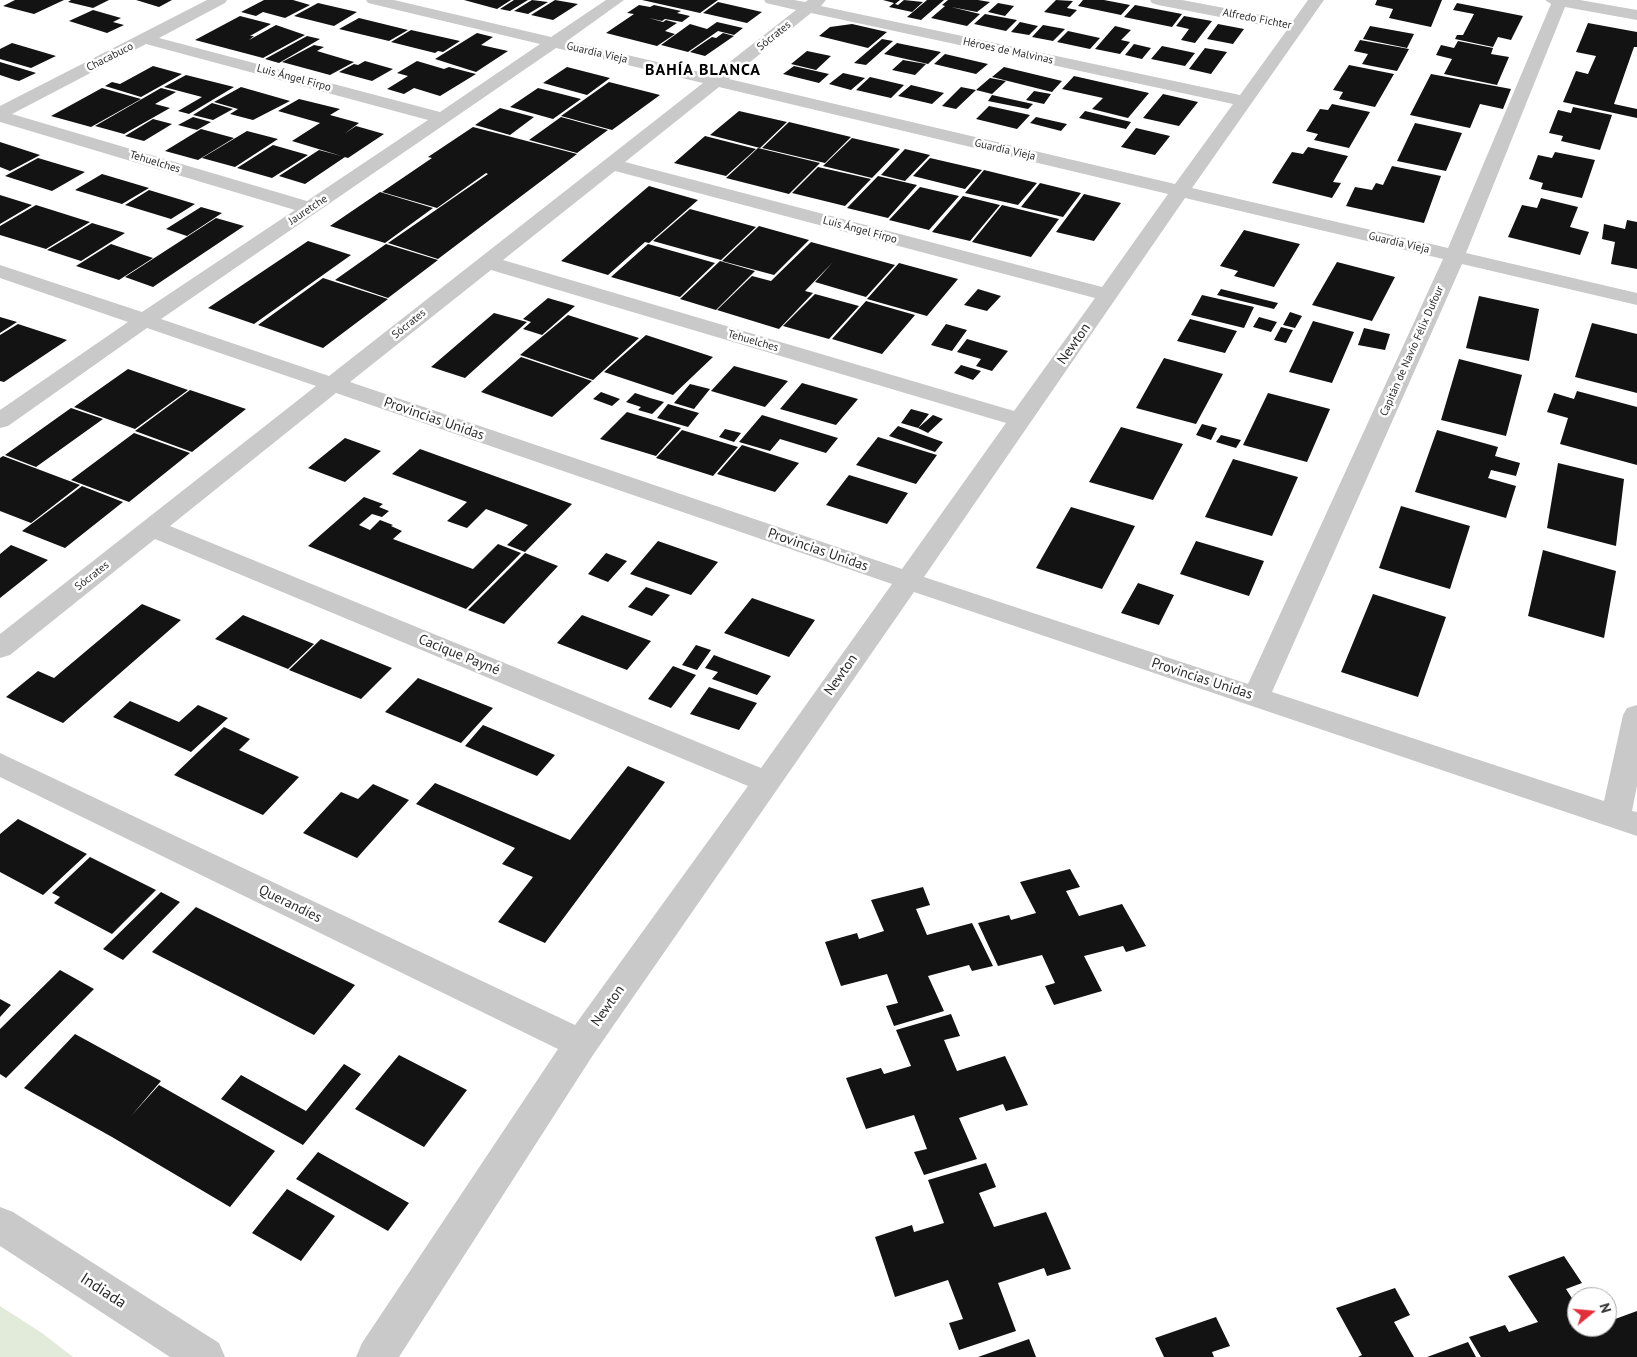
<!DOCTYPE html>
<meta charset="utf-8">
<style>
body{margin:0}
#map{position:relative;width:1637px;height:1357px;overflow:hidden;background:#fff;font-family:"PT Sans",sans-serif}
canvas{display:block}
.north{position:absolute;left:1567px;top:1287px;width:50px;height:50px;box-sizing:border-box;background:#fff;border:1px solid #ababab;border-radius:50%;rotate:73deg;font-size:14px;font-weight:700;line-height:20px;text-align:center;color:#2c2c2c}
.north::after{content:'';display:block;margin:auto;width:18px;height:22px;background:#e32f3a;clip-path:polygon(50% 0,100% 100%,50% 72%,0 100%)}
</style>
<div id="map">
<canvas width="1637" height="1357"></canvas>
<div class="north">N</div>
</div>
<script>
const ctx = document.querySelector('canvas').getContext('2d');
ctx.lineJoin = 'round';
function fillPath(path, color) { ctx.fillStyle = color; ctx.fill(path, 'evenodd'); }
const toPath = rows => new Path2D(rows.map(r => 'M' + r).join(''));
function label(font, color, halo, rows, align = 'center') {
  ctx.font = font + ' "PT Sans",sans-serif'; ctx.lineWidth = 5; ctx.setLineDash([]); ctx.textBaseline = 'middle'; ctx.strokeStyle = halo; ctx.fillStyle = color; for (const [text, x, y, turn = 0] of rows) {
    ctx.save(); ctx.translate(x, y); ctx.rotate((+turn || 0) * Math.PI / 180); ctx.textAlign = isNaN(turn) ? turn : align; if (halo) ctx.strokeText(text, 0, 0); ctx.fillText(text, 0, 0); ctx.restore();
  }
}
fillPath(toPath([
 [0,1306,42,1333,73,1357,0,1357]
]), '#e2eada');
fillPath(toPath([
 [15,0,64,0,34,14,3,6],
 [71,0,109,0,93,8,68,2],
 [136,0,172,0,159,7],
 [264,0,293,0,310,5,285,18,263,12,256,16,241,12],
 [464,0,511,0,497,9],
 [514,0,528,0,510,11,500,9],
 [532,0,548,2,528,14,514,11],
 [555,0,578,4,553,20,531,15],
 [642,0,718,0,700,13],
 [883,0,900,0,895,4,898,5,904,0,923,2,912,12,889,7,894,3],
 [927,0,944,0,921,20,907,17],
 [948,0,978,0,990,2,977,12,951,7,980,14,967,26,931,18,945,6,942,5],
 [1056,0,1073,1,1067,8,1077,10,1070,17,1044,12],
 [1083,0,1104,0,1130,5,1121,15,1078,6],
 [1377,0,1442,0,1431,27,1389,18,1393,9,1375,5],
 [718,2,762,12,747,23,703,13],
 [318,3,357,12,334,26,294,16],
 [998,3,1014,6,1005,16,988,12],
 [1457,3,1523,16,1511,40,1498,37,1493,47,1455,39,1457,35,1463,35,1474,14,1453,10],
 [639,5,650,7,654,5,681,11,677,13,690,16,682,22,665,19,662,21,649,18,663,22,666,20,677,23,665,31,675,34,657,46,606,33,634,14,627,13],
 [1135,5,1182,14,1172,27,1124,17],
 [93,10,121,18,113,22,124,25,107,33,69,21],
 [985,14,1017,20,1006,31,974,24],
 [240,16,271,24,250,36,254,36,249,40,276,25,305,35,263,58,195,40],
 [1184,16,1212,21,1195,43,1181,40,1189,29,1176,26],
 [359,18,408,30,389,41,339,29],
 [717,22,743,28,734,35,718,31,688,52,661,45,690,24,707,29],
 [1020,22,1038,26,1029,35,1011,32],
 [1588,23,1637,32,1637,47,1634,47,1614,104,1637,109,1637,118,1563,102,1576,71,1588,74,1596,56,1576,52],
 [852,24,887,32,868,48,819,36,830,27],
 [1218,24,1244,29,1233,44,1207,39],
 [1043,25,1065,29,1053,41,1032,37],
 [1115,26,1131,30,1121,40,1130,42,1120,54,1095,49],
 [1370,26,1414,34,1407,48,1363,39],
 [411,30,460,41,443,52,438,51,435,53,391,42],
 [1068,31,1100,38,1090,49,1057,42],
 [477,33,493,37,481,45,508,51,476,72,435,59],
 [723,33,734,36,705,56,690,52,712,37,716,38],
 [307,36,320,39,279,63,265,59],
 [882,39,893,41,866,65,854,63],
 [1360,40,1409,49,1397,71,1362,64,1368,54,1354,51],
 [1458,41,1493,48,1491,54,1509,57,1497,85,1444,74,1452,59,1436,55,1441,45,1454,48],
 [12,43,56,56,31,68,0,59,0,49],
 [897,43,941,52,928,64,884,54],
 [1134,44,1151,48,1142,59,1125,55],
 [314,45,324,47,317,51,354,62,330,75,282,62],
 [1162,46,1195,53,1185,66,1151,59],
 [1205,48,1227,52,1211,74,1189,69],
 [807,51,831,56,816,70,791,64],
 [945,54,988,64,976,74,934,64],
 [903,60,926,64,915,75,892,70],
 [365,61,393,69,372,81,339,72,354,64,358,65],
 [417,61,444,69,449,67,476,74,440,96,414,88,404,94,387,89,408,76,397,73],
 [0,62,33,72,36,73,19,81,15,80,0,75],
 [1349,65,1394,74,1375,107,1339,99,1343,92,1333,90],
 [153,66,182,74,141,97,105,86,112,82,120,84],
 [794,66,829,74,819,83,783,74],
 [567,67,610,78,587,95,543,83],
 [1004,67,1062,81,1052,92,992,77],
 [843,73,865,78,851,90,829,84],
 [1431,74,1511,89,1503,109,1480,104,1470,128,1410,115],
 [186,75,234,87,189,114,178,111,202,97,164,87],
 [1074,76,1149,93,1128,118,1092,109,1103,98,1062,89],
 [870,77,904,85,891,98,856,90],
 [990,78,1006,81,992,94,976,90],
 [609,82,660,95,612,130,561,116],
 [911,85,944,93,932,104,898,96],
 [241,87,290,101,253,120,230,114,238,109,214,102],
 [961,87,976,90,956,109,942,106],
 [102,88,141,99,91,127,51,116],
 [161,88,176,92,155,104,170,108,124,134,95,126],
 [538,88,581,99,553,119,510,107],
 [1034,91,1051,94,1044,104,1026,100],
 [1163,94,1198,102,1179,126,1143,118],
 [992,95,1033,104,1028,109,988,101],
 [299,99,340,109,330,115,359,123,344,134,356,126,384,134,348,158,292,141,320,123,278,111],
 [212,103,233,109,213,120,193,115],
 [1332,104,1370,112,1349,148,1314,140,1318,134,1306,131,1320,109,1328,110],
 [989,106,1030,115,1017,129,976,119],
 [1573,107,1612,115,1600,150,1561,141,1563,136,1549,133,1558,110,1571,113],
 [500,108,534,117,510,135,475,125],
 [739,111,787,122,760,148,710,135],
 [1085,111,1131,122,1126,129,1079,118],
 [193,117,211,122,197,130,178,125],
 [561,117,608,130,577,153,529,140],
 [1036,117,1067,124,1061,131,1030,123],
 [153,119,172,124,144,141,125,136],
 [789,122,851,137,825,163,762,148],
 [1415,123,1462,133,1446,171,1397,161],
 [473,127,577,154,438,259,388,243,488,174,486,173,437,208,382,192,432,158,428,157],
 [1136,128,1170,136,1155,155,1121,147],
 [201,129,234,138,198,160,165,151],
 [247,131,278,139,235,167,202,158],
 [705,136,756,149,726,176,674,163],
 [852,138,900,149,872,178,823,166],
 [0,142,40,155,10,171,0,167],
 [273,145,308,155,272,178,237,168],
 [1308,147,1348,156,1333,182,1341,183,1332,198,1272,183,1292,152,1303,154],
 [758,148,820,163,789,194,726,178],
 [905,149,930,155,905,181,881,175],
 [319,150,345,157,305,184,279,176],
 [1555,152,1595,160,1582,198,1541,189,1543,183,1529,179,1538,155,1552,158],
 [38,158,85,172,52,191,5,176],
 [930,158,982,170,965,189,913,176],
 [1392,166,1441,176,1424,223,1346,206,1355,187,1372,190,1376,183,1383,185],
 [818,167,871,179,845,206,792,193],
 [984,170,1037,183,1018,205,965,193],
 [102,174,149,188,122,204,75,190],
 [878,176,917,185,888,218,847,208],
 [1040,183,1081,193,1063,217,1021,207],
 [649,186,698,200,649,243,645,242,608,275,561,261],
 [920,187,959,196,929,230,889,220],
 [149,190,195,204,171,219,125,205],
 [380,192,433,208,385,243,330,226],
 [1084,194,1121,203,1094,241,1056,232],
 [0,195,32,205,0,224],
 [963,196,1000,205,970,241,932,232],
 [1541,198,1578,207,1570,227,1589,232,1580,255,1508,237,1522,205,1537,208],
 [36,205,90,222,46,249,0,235,0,226],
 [1002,205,1059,219,1031,257,972,242],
 [201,207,222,213,187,236,166,229],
 [690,209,756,227,721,260,653,241],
 [216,218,244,226,153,287,125,277],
 [1627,220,1637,222,1637,269,1611,264,1615,242,1602,239,1604,224,1625,229],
 [92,223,125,233,81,261,47,250],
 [759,226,809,240,774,275,722,261],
 [1244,230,1300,244,1274,287,1234,276,1238,271,1220,266],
 [308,241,351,255,254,324,208,308],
 [811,242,895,265,866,297,815,282,833,262,805,291,813,293,779,329,717,310,752,276,771,281],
 [111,244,153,258,119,280,76,266],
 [386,244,438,260,388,298,335,280],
 [648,244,715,263,680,297,611,277],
 [720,261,755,271,716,310,680,299],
 [1337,262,1395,277,1372,321,1312,305],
 [899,263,958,279,927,316,867,299],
 [323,278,388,299,323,348,258,325],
 [978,289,1001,296,987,311,964,305],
 [1221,289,1278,303,1274,309,1217,295],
 [815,294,859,306,829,339,783,326],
 [1202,295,1254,307,1244,328,1191,315],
 [1479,296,1539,309,1529,361,1466,348],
 [548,298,575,306,542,335,523,329,531,322,523,319],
 [866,301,915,315,882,354,832,339],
 [1290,312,1302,316,1295,328,1283,325],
 [494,313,527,322,465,378,431,367],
 [568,315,639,338,593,380,520,355],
 [0,317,17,322,0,333],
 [1259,317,1277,322,1271,332,1253,327],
 [1190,319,1237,331,1225,353,1177,341],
 [1313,321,1354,332,1332,383,1289,372],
 [1592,323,1637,334,1637,393,1575,377],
 [18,324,67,340,4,382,0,381,0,335],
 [946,324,967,330,952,351,931,345],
 [1281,327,1293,330,1286,343,1274,340],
 [1364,328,1390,334,1385,350,1358,345],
 [646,335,713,357,673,395,604,372],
 [967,339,1008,351,992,371,976,366,981,359,957,352],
 [521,357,592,381,552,417,481,392],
 [1164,358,1223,374,1196,424,1136,408],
 [1459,359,1522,375,1506,436,1441,420],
 [961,365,981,371,973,380,954,373],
 [734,366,788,381,765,407,711,391],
 [128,369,188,390,135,429,74,407],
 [802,383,858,399,836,425,780,409],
 [690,384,710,389,694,409,674,403],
 [190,390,246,409,192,452,135,431],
 [1577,391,1637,407,1637,465,1560,444,1568,418,1547,412,1554,393,1574,399],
 [601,392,620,399,612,406,593,399],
 [635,393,650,398,664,402,652,414,638,410,641,407,626,402],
 [1268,393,1330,409,1307,462,1243,445],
 [668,404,699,413,688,427,657,418],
 [71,408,103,419,36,467,5,455],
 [911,409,929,414,918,428,901,423],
 [627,412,681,428,656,456,600,439],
 [762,415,838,438,826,453,780,439,770,451,739,442],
 [933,415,943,419,928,433,918,428],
 [1202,424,1217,428,1211,440,1196,435],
 [898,426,943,442,935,452,889,436],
 [1121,427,1183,444,1153,500,1089,482],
 [725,429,741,433,734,442,719,437],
 [682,430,738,447,713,476,656,458],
 [1437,430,1498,447,1495,456,1520,463,1516,476,1491,470,1489,476,1488,478,1516,486,1506,518,1415,492],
 [134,433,190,453,129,502,71,480],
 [1221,435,1241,440,1236,448,1216,442],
 [878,437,937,455,916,484,856,465],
 [345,438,381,451,345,482,308,468],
 [742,445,799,463,775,492,717,474],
 [420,449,572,504,525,552,507,545,528,525,486,509,467,528,447,521,467,502,392,474],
 [3,456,80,485,31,523,0,511,0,458],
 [1233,459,1298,477,1272,536,1205,517],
 [1558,463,1624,479,1616,546,1547,528],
 [849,475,908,493,887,524,826,505],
 [82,486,123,502,65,548,22,531],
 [364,497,383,504,379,507,389,511,382,517,372,514,359,525,370,530,380,520,393,525,391,526,402,531,393,539,473,569,498,544,521,553,466,609,308,546],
 [1401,506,1470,526,1450,589,1379,568],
 [1071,507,1135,526,1102,589,1036,568],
 [658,541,718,562,691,595,630,574],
 [1196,541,1264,561,1249,596,1180,574],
 [11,545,48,560,0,598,0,554],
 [1543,550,1616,571,1604,638,1528,616],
 [525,553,558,566,504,624,468,610],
 [606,553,627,561,608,582,588,574],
 [1138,583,1174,595,1159,625,1121,613],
 [646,587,670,595,652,616,628,607],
 [1373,594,1446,617,1418,697,1341,672],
 [752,598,815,620,789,657,724,633],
 [142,604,181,620,63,723,6,697,38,671,54,678],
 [243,615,314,644,288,669,215,639],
 [582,615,651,641,627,670,557,643],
 [321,639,392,668,361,699,289,670],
 [696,645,711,650,697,670,682,665],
 [714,655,727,660,771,676,757,695,712,679,718,672,705,668],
 [673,666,696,675,671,708,648,699],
 [418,678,493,708,461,743,385,712],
 [709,687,757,703,739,730,690,714],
 [130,701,179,722,198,705,228,718,191,752,113,717],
 [483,725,555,755,537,776,465,746],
 [224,727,250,739,239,750,299,777,263,815,174,775],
 [628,766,665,782,545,943,498,922,533,877,502,864,515,848,416,804,435,783,570,840],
 [373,784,409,800,357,858,303,833,341,792,358,799],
 [18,819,87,854,43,895,0,872,0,834],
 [90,857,156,890,112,934,54,903,60,897,52,893],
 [1070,869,1080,887,1066,891,1079,916,1122,904,1146,946,1126,952,1123,946,1084,956,1102,991,1054,1005,1045,986,1055,983,1042,955,998,966,978,923,1009,915,1011,920,1036,913,1020,882],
 [923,887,930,905,916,909,927,935,972,923,993,966,972,971,969,965,928,976,944,1011,894,1026,886,1006,898,1003,887,974,841,986,825,942,857,933,859,939,884,931,871,900],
 [161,892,180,902,123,960,103,949],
 [196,907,279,948,355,985,314,1035,152,952],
 [60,970,94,989,6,1078,0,1074,0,1029],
 [0,999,11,1005,0,1017],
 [951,1014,960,1036,944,1040,957,1071,1005,1056,1028,1105,1006,1111,1003,1104,959,1118,977,1159,924,1175,914,1152,927,1149,914,1115,866,1129,846,1078,881,1068,884,1074,911,1066,896,1030],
 [75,1034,161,1081,131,1116,159,1085,275,1151,230,1207,112,1137,24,1088],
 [399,1055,467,1090,424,1147,355,1109],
 [344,1064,361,1074,303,1145,221,1099,241,1075,306,1111],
 [318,1152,409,1203,388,1231,296,1179],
 [986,1163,996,1187,979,1193,994,1227,1046,1212,1071,1269,1047,1276,1044,1268,998,1283,1016,1331,959,1350,949,1323,963,1319,948,1280,895,1297,875,1237,912,1225,914,1232,944,1223,928,1180],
 [287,1189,335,1216,301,1261,252,1233],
 [1564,1256,1582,1283,1566,1289,1577,1306,1577,1327,1607,1327,1607,1322,1637,1311,1637,1357,1481,1357,1469,1337,1505,1325,1509,1332,1538,1322,1508,1276],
 [1395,1288,1410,1315,1394,1322,1414,1357,1358,1357,1362,1355,1336,1308],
 [1216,1317,1230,1346,1212,1352,1214,1357,1164,1357,1155,1338],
 [1029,1339,1036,1357,978,1357],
 [1468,1342,1476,1357,1427,1357]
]), '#131313');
fillPath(toPath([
 [207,0,227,0,225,3,159,38,440,112,540,44,368,3,366,0,394,0,551,37,606,0,624,0,567,41,713,75,796,10,766,3,764,0,794,0,805,2,808,0,826,0,821,6,1240,95,1287,30,1158,5,1152,3,1150,0,1182,0,1293,21,1308,0,1324,0,1192,188,1448,248,1551,4,1545,0,1580,0,1637,10,1637,20,1565,7,1466,253,1637,293,1637,305,1462,264,1272,692,1604,801,1623,715,1627,708,1637,705,1637,786,1632,811,1637,812,1637,836,914,592,593,1055,399,1357,356,1357,362,1343,558,1049,0,777,0,753,575,1025,748,786,155,539,10,655,0,658,0,634,316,386,147,328,8,426,0,428,0,410,128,322,0,278,0,265,142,312,295,210,0,122,0,106,207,0],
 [811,13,1233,104,1175,184,729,79,811,13],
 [146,44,428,120,307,201,12,114,146,44],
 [556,48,703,83,329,376,161,319,556,48],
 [719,87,1168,194,1102,287,625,162,719,87],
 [615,171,1095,298,1014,411,503,260,615,171],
 [1185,198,1443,259,1248,684,924,577,1185,198],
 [491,270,1006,423,902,569,350,382,491,270],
 [336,393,892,584,761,768,170,526,336,393],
 [0,1207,13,1212,219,1343,225,1357,170,1357,0,1246,0,1207]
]), '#c9c9c9');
label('11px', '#2c2c2c', '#fff', [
 ["Alfredo Fichter",1257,19,11],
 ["Sócrates",774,36,-39],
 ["Héroes de Malvinas",1008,51,12],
 ["Guardia Vieja",597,53,13],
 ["Chacabuco",110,57,-27],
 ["Luis Ángel Firpo",294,78,15],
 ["Guardia Vieja",1005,150,13],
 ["Tehuelches",155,162,17],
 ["Jauretche",308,210,-34],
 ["Luis Ángel Firpo",860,230,15],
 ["Guardia Vieja",1399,243,13],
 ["Sócrates",409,324,-39],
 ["Tehuelches",753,341,16],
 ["Capitán de Navío Félix Dufour",1412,351,-66],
 ["Sócrates",92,576,-38]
]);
label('14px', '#2c2c2c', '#fff', [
 ["Newton",1074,344,-55],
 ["Provincias Unidas",434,419,19],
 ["Provincias Unidas",818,550,19],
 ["Cacique Payné",459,655,22],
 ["Newton",841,675,-55],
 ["Provincias Unidas",1202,679,18],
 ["Querandíes",290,904,26],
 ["Newton",608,1006,-55]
]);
ctx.letterSpacing = '1px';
label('bold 16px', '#000', '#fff', [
 ["BAHÍA BLANCA",703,70]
]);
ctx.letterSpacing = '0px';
label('16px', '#2c2c2c', '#fff', [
 ["Indiada",103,1291,33]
]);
</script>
